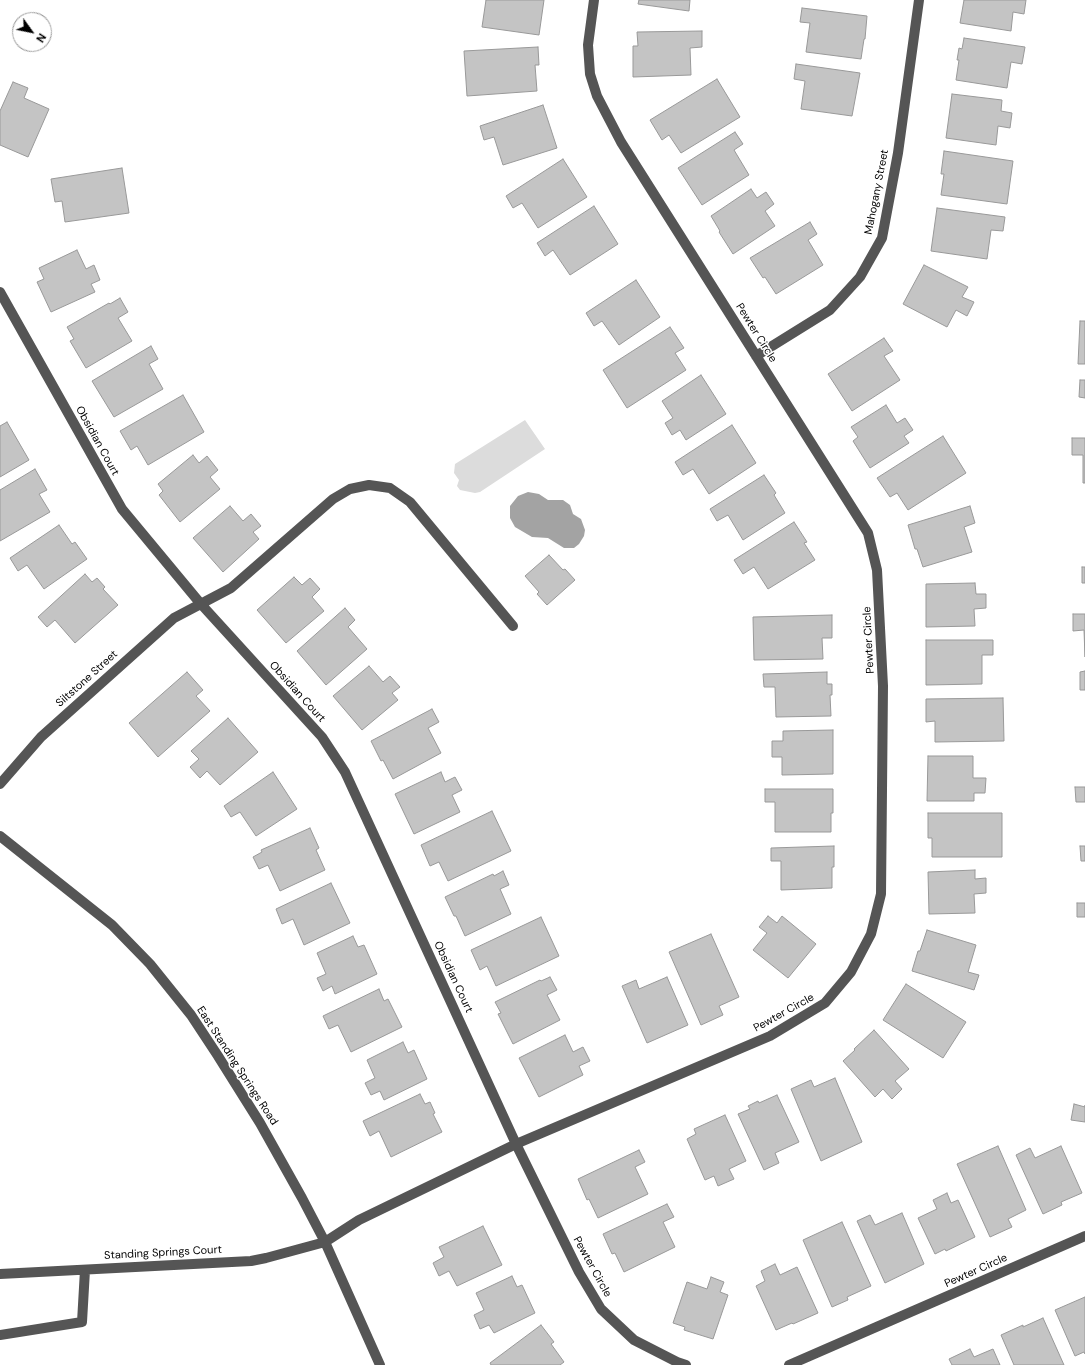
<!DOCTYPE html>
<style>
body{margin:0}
#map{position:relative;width:1085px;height:1365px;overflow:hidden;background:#fff;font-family:"DM Sans",sans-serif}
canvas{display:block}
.north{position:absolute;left:12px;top:12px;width:40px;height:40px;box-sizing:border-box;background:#fff;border:1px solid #999;border-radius:50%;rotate:123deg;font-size:11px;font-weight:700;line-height:16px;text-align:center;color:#000}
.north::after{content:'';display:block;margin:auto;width:14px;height:18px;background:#000;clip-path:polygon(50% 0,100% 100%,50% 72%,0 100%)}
</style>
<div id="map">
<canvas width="1085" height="1365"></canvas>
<div class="north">N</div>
</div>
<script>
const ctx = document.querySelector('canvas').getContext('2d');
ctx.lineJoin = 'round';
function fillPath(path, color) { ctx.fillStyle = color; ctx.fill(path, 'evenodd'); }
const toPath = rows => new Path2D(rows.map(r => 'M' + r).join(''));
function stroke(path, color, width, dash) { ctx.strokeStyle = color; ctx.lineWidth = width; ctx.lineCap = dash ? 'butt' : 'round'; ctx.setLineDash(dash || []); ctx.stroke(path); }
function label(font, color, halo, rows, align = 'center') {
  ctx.font = font + ' "DM Sans",sans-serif'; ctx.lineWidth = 3; ctx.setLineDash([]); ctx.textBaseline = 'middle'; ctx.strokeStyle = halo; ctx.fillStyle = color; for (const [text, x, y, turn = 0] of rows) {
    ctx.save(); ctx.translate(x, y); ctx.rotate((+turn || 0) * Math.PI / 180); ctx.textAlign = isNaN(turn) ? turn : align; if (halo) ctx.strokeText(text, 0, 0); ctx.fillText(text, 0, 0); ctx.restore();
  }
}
fillPath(toPath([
 [525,420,545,449,480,492,475,493,460,490,457,486,459,480,454,473,455,464]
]), '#dcdcdc');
fillPath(toPath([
 [528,492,539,494,548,500,563,500,570,505,573,514,581,519,585,530,584,536,579,544,574,548,564,548,548,538,532,537,515,527,510,518,510,506,518,496]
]), '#a3a3a3');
const building = toPath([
 [486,0,544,0,539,35,482,27,486,0],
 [639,0,690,0,689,11,638,4,639,0],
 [964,0,1026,0,1024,14,1013,12,1011,31,960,23,964,0],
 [802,8,867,16,865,39,864,39,861,59,806,52,810,23,800,22,802,8],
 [702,31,702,47,690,48,691,75,633,77,633,46,638,46,637,32,702,31],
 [964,38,1025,47,1022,64,1011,62,1007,88,956,80,959,60,957,60,959,48,962,49,964,38],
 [538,47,539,65,535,65,537,91,467,96,464,51,538,47],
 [796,64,860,73,852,116,801,109,805,81,794,79,796,64],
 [717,79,740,117,681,153,669,135,662,140,650,120,717,79],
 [13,82,28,88,24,98,49,109,28,157,0,145,0,111,13,82],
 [952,94,1002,100,1001,111,1012,113,1010,128,998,126,996,145,946,138,952,94],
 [543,105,557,148,503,165,494,137,484,140,480,126,543,105],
 [735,132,743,144,734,150,749,175,702,205,678,168,735,132],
 [944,151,1013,161,1007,204,941,195,944,174,941,174,944,151],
 [563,159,587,197,538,228,522,203,513,208,506,196,563,159],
 [122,168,129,213,65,222,62,201,55,202,51,179,122,168],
 [751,189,757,198,766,192,774,204,765,211,775,226,733,254,719,232,720,231,711,216,751,189],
 [594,206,618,244,570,275,553,250,545,256,537,243,594,206],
 [937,208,1005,217,1003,231,991,230,987,259,931,251,937,208],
 [810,222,817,234,808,240,823,265,776,294,765,277,763,278,750,258,810,222],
 [77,250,86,269,94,265,100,280,91,284,95,292,51,312,37,282,44,279,39,268,77,250],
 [924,265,968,287,962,297,974,302,967,316,956,310,947,327,903,304,924,265],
 [636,280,660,317,619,345,602,321,594,326,586,313,636,280],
 [120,298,128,312,118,318,132,341,86,368,70,341,74,339,67,327,109,303,110,304,120,298],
 [1080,321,1085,321,1085,364,1078,364,1080,321],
 [670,327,684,348,675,353,686,370,627,408,603,370,670,327],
 [884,338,893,351,884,356,900,380,852,411,828,374,884,338],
 [151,346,158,359,149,364,163,389,114,417,92,381,151,346],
 [701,375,726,414,686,440,680,430,672,435,665,423,673,418,662,401,701,375],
 [1080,380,1085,380,1085,398,1079,397,1080,380],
 [183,395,204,432,148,465,137,446,131,450,120,431,183,395],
 [886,405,897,423,905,418,913,430,904,436,909,443,870,468,853,441,858,437,851,427,886,405],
 [7,422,29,460,0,477,0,426,7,422],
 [732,425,756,463,709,494,693,469,683,475,675,462,732,425],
 [943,436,966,473,908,510,897,493,890,497,877,478,943,436],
 [1072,438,1085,438,1085,483,1083,483,1083,455,1072,455,1072,438],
 [193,455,199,463,207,456,218,470,210,477,220,489,180,522,159,495,163,491,158,484,193,455],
 [35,469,47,490,39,494,50,512,0,541,0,490,35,469],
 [764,475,776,493,774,495,785,513,743,540,728,515,717,521,710,509,764,475],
 [230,506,243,521,251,514,261,526,253,532,259,539,223,572,193,538,230,506],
 [970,506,975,523,964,527,972,552,923,567,917,549,915,549,908,525,970,506],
 [794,522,807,542,804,543,815,560,768,589,754,567,743,574,734,560,794,522],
 [59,525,72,544,75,542,87,559,44,589,27,565,18,571,10,558,59,525],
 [549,555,563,570,565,569,575,580,547,605,537,594,539,592,525,576,549,555],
 [1082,567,1085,567,1085,583,1082,583,1082,567],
 [85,574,92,582,97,578,105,587,103,589,118,605,75,643,55,620,47,627,38,617,85,574],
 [294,577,302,585,310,578,320,589,312,597,324,611,286,643,257,610,294,577],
 [975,583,976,594,986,594,986,608,974,609,975,626,926,627,926,584,975,583],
 [345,608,355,620,348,627,367,649,326,685,297,651,345,608],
 [1073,614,1085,614,1085,657,1084,630,1073,631,1073,614],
 [832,615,832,638,822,638,823,659,754,660,753,617,832,615],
 [926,640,993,640,993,655,982,655,982,684,926,685,926,640],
 [369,666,383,682,390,676,400,687,392,693,398,700,362,730,333,696,369,666],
 [1085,671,1085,690,1080,690,1080,672,1085,671],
 [187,672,203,690,196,696,210,711,158,757,129,723,187,672],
 [827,672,827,684,832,684,832,695,830,695,831,716,776,717,775,687,764,687,763,674,827,672],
 [1003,698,1004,741,935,742,935,721,926,722,926,699,1003,698],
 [432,709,439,722,428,728,441,753,393,779,383,760,381,761,371,741,432,709],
 [228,718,258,752,220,785,207,771,200,778,190,767,199,759,191,751,228,718],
 [833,730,833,774,782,775,782,757,772,757,772,741,783,741,783,731,833,730],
 [928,756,973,756,973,778,986,778,985,793,974,793,974,801,927,801,928,756],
 [273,772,297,809,256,836,240,812,231,817,224,806,273,772],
 [441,772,445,782,455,777,462,790,452,795,460,812,414,834,395,794,441,772],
 [1075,787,1085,787,1085,802,1076,802,1075,787],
 [765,789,833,789,833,813,831,813,831,832,775,832,775,802,765,802,765,789],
 [492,811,511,851,448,881,439,862,430,866,421,845,492,811],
 [928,813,1002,813,1002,857,932,857,932,838,928,838,928,813],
 [310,828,319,848,316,850,325,870,280,891,268,865,259,869,253,857,262,852,261,850,310,828],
 [834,846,834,867,832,867,832,888,781,890,781,861,771,861,771,848,834,846],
 [1080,846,1085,846,1085,861,1081,861,1080,846],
 [975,870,975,879,986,878,986,893,974,894,975,913,929,914,928,872,975,870],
 [503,871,509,885,500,889,511,914,465,936,456,916,454,916,445,897,493,874,494,876,503,871],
 [331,883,350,923,304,945,293,919,282,924,276,909,331,883],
 [1077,903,1085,903,1085,917,1077,917,1077,903],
 [768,916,777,923,782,916,816,944,788,978,753,950,767,933,759,927,768,916],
 [541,917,559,956,496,986,487,966,480,970,471,950,541,917],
 [927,930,976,945,968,972,979,975,974,990,912,971,918,951,920,951,927,930],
 [711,934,739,997,719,1006,723,1015,701,1025,669,952,711,934],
 [353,936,358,947,364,945,377,974,335,994,332,986,323,991,317,978,326,974,317,953,353,936],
 [550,977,557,990,547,995,560,1020,513,1044,498,1014,501,1013,495,1002,540,980,541,981,550,977],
 [667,977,688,1025,647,1043,622,986,636,980,639,989,667,977],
 [906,984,966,1022,943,1058,883,1020,906,984],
 [379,989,384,1001,388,999,402,1027,351,1052,338,1025,329,1029,323,1016,379,989],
 [874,1030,909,1069,895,1081,902,1089,892,1099,883,1089,875,1097,843,1061,855,1050,854,1049,874,1030],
 [565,1035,573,1052,583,1047,590,1061,579,1066,583,1075,539,1097,519,1058,565,1035],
 [403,1042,408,1053,414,1050,427,1079,384,1100,380,1091,371,1095,365,1083,375,1078,367,1060,403,1042],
 [835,1078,862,1142,821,1161,791,1089,811,1080,814,1087,835,1078],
 [420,1094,425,1104,430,1102,435,1113,433,1114,442,1132,391,1157,379,1131,370,1136,363,1121,420,1094],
 [777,1095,799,1142,775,1153,779,1163,764,1170,738,1114,750,1109,748,1106,758,1101,759,1103,777,1095],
 [1074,1104,1085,1107,1085,1105,1085,1122,1071,1120,1074,1104],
 [725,1115,746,1161,729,1169,734,1179,718,1186,714,1176,705,1180,687,1139,696,1134,694,1129,725,1115],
 [998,1146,1026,1210,1008,1219,1012,1227,990,1237,957,1164,998,1146],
 [1061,1146,1082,1193,1061,1202,1062,1205,1043,1214,1016,1155,1030,1148,1035,1158,1061,1146],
 [639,1150,645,1162,635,1167,648,1194,598,1218,589,1199,587,1200,578,1179,639,1150],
 [947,1193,951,1203,958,1200,975,1237,946,1251,945,1249,935,1254,918,1218,937,1209,933,1200,947,1193],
 [667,1204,674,1217,663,1222,675,1247,624,1272,615,1253,612,1254,603,1234,667,1204],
 [902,1213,924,1264,885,1283,857,1221,870,1215,875,1225,902,1213],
 [842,1222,871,1286,847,1297,848,1300,832,1307,803,1240,842,1222],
 [483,1226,502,1265,457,1286,449,1271,439,1276,433,1263,444,1257,439,1247,483,1226],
 [775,1264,780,1275,797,1267,818,1313,793,1324,792,1323,776,1330,756,1286,765,1281,761,1271,775,1264],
 [512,1276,517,1287,522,1285,535,1313,494,1333,489,1325,480,1329,474,1315,484,1310,476,1293,512,1276],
 [711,1277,724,1282,720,1292,728,1295,713,1339,684,1330,685,1327,673,1323,687,1282,707,1289,711,1277],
 [1085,1297,1085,1354,1084,1352,1075,1356,1055,1310,1085,1297],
 [1043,1318,1064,1365,1014,1365,1001,1335,1023,1325,1023,1327,1043,1318],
 [541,1325,554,1342,551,1344,564,1362,560,1365,491,1365,490,1363,541,1325],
 [970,1349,974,1357,993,1349,1000,1365,952,1365,949,1359,970,1349]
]);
fillPath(building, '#c4c4c4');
stroke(building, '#999', 1);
stroke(toPath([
 [0,292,122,509,200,603,322,737,345,772,516,1144,579,1272,601,1309,634,1340,677,1362,686,1365],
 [756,356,830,310,860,277,882,238,898,153,919,0],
 [0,784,41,737,174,618,231,588,333,499,350,489,369,485,390,488,410,502,513,626],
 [0,836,112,925,150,964,191,1015,218,1056,260,1123,302,1198,325,1242,380,1365],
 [0,1274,251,1261,266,1258,325,1242,359,1220,516,1144,770,1036,825,1003,851,972,871,934,881,894,883,686,877,570,868,533,621,142,597,96,590,74,588,45,594,0],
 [0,1335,82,1322,85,1270],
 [789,1365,1085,1236]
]), '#555', 10);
label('11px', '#000', '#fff', [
 ["Mahogany Street",877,192,-79],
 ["Pewter Circle",756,333,58],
 ["Obsidian Court",97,441,61],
 ["Pewter Circle",869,640,-93],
 ["Siltstone Street",87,679,-42],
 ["Obsidian Court",297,692,48],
 ["Obsidian Court",453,977,65],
 ["Pewter Circle",784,1013,-29],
 ["East Standing Springs Road",237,1066,57],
 ["Standing Springs Court",163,1253,-3],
 ["Pewter Circle",592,1267,61],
 ["Pewter Circle",976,1271,-24]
]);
</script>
